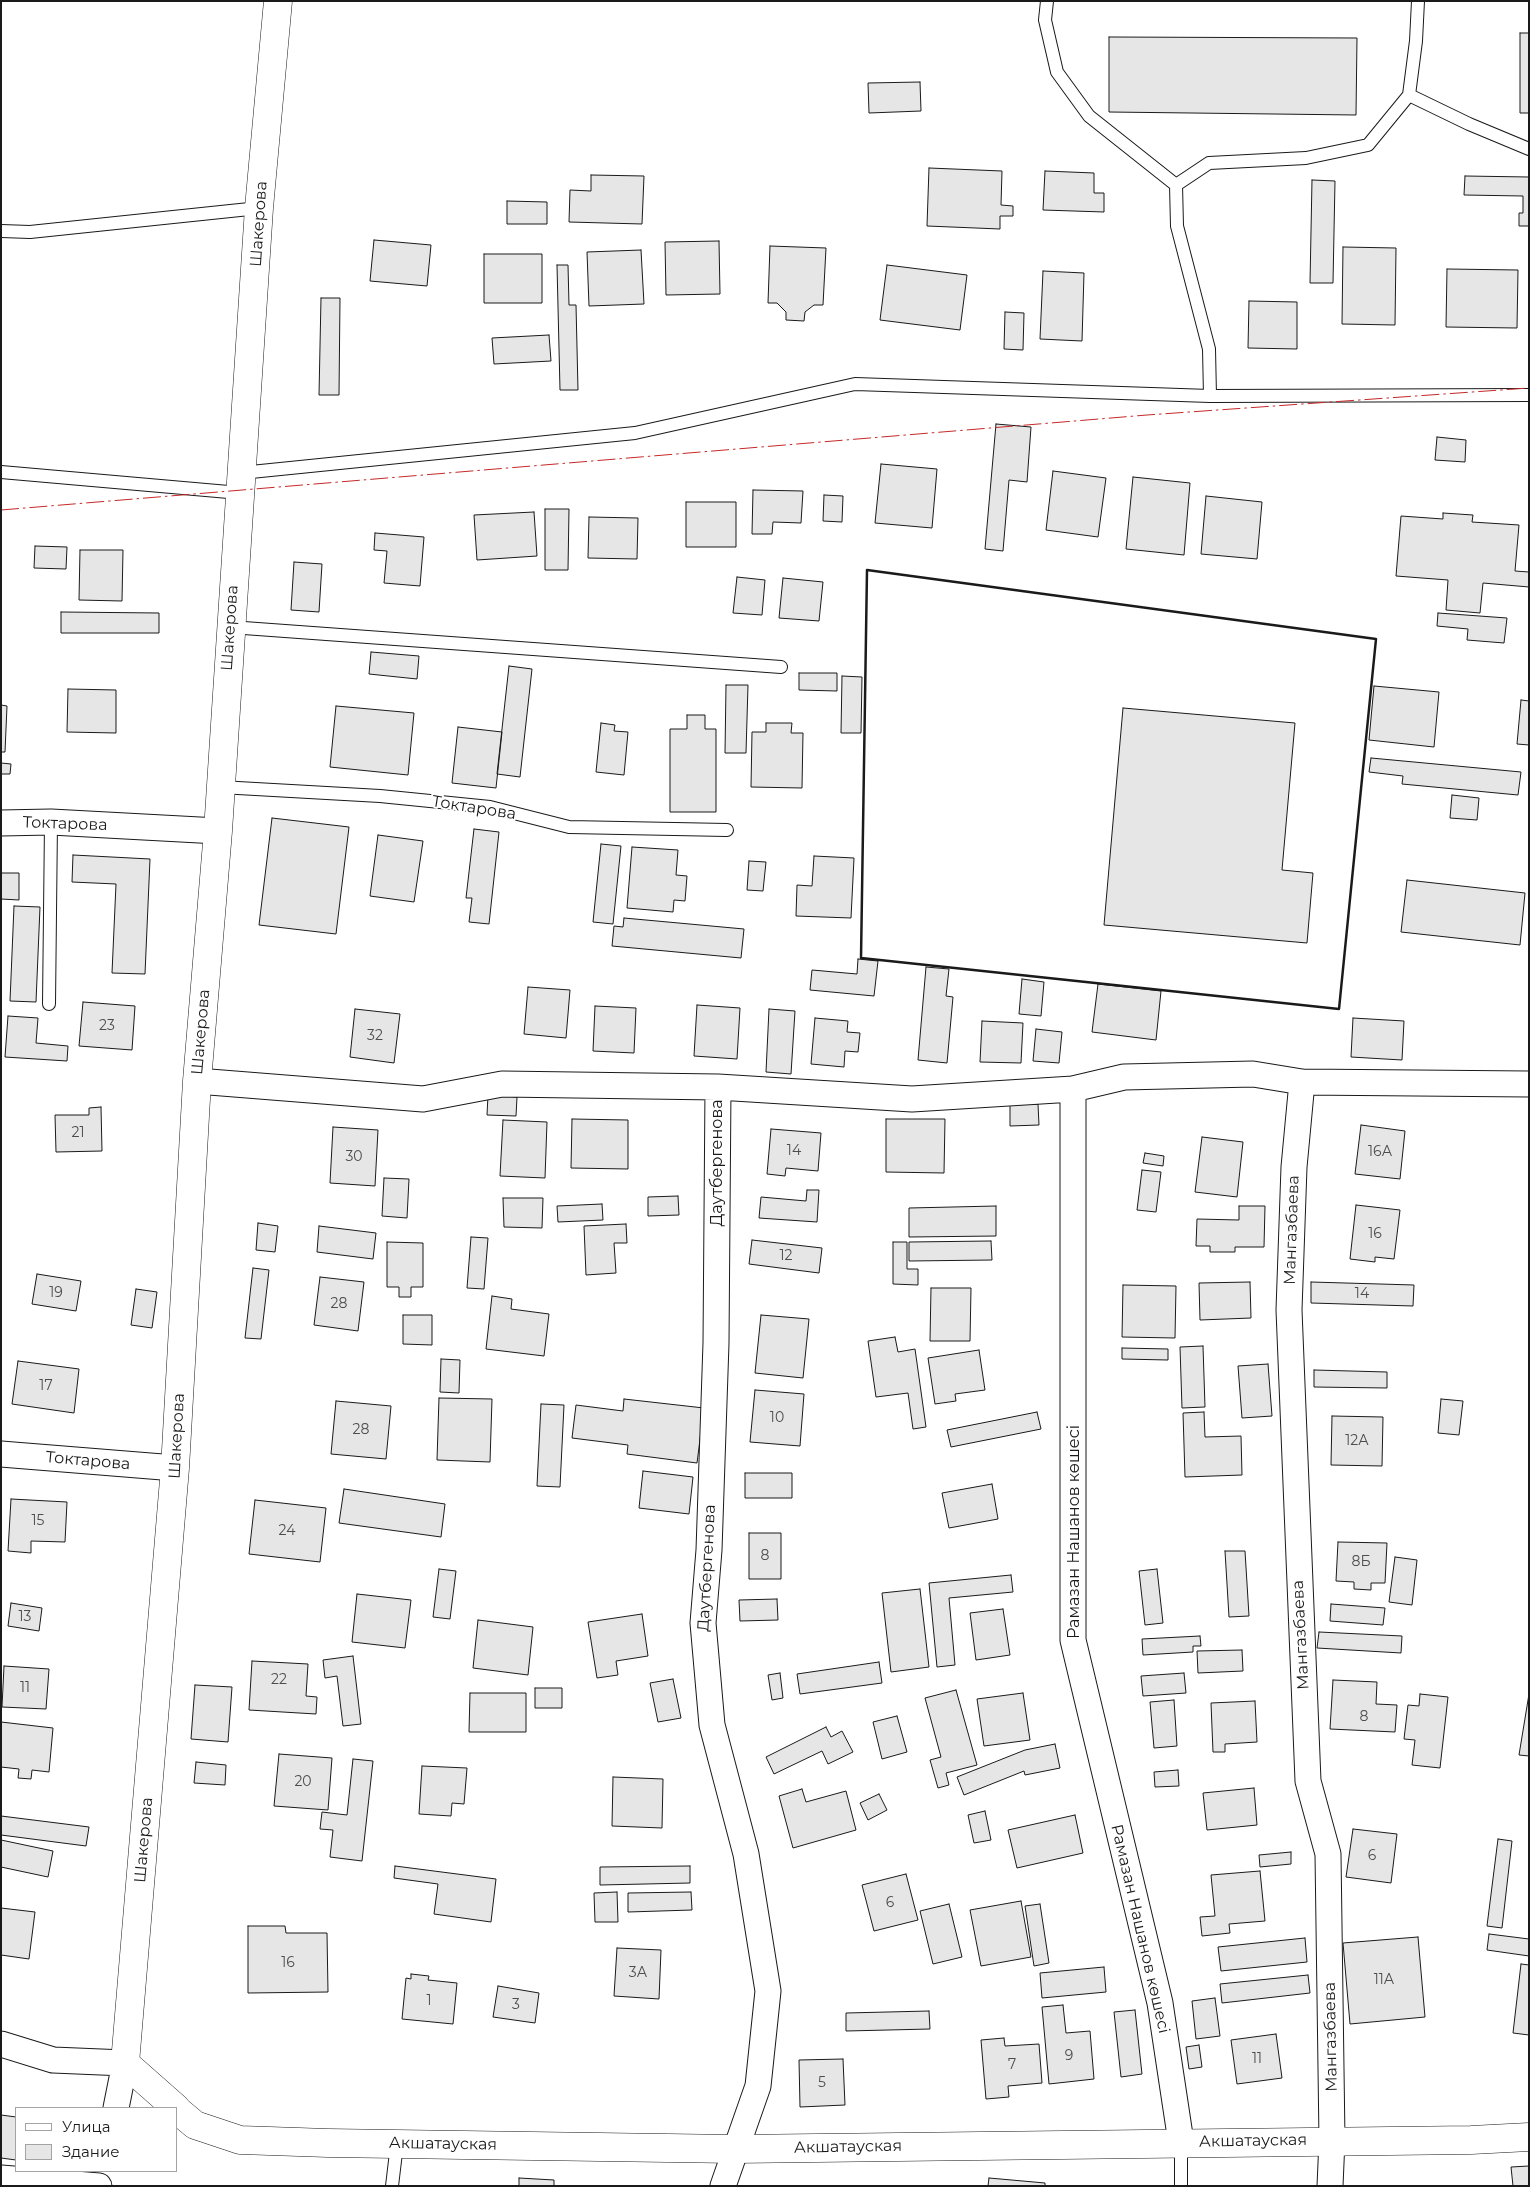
<!DOCTYPE html>
<meta charset="utf-8">
<style>
body{margin:0}
#map{position:relative;width:1530px;height:2187px;overflow:hidden;background:#fff;font-family:Montserrat,sans-serif}
canvas{display:block}
.frame{position:absolute;inset:0;border:2px solid #1a1a1a;pointer-events:none}
.legend{position:absolute;left:15px;top:2107px;width:162px;height:65px;box-sizing:border-box;background:#fff;border:1px solid #a3a3a3;margin:0;padding:6px 9px;list-style:none;font-size:15px;color:#1a1a1a}
.legend li{display:flex;align-items:center;gap:10px;height:25px}
.legend b{width:25px;border:1px solid #a3a3a3}
</style>
<div id="map">
<canvas width="1530" height="2187"></canvas>
<div class="frame"></div>
<ul class="legend">
<li><b style="height:6px;background:#fff"></b>Улица</li>
<li><b style="height:14px;background:#e6e6e6"></b>Здание</li>
</ul>
</div>
<script>
const ctx = document.querySelector('canvas').getContext('2d');
ctx.lineJoin = 'round';
function fillPath(path, color) { ctx.fillStyle = color; ctx.fill(path, 'evenodd'); }
const toPath = rows => new Path2D(rows.map(r => 'M' + r).join(''));
function stroke(path, color, width, dash) { ctx.strokeStyle = color; ctx.lineWidth = width; ctx.lineCap = dash ? 'butt' : 'round'; ctx.setLineDash(dash || []); ctx.stroke(path); }
function label(font, color, halo, rows, align = 'center') {
  ctx.font = font + ' Montserrat,sans-serif'; ctx.lineWidth = 4; ctx.setLineDash([]); ctx.textBaseline = 'middle'; ctx.strokeStyle = halo; ctx.fillStyle = color; for (const [text, x, y, turn = 0] of rows) {
    ctx.save(); ctx.translate(x, y); ctx.rotate((+turn || 0) * Math.PI / 180); ctx.textAlign = isNaN(turn) ? turn : align; if (halo) ctx.strokeText(text, 0, 0); ctx.fillText(text, 0, 0); ctx.restore();
  }
}
const building = toPath([
 [1520,33,1529,33,1529,113,1520,113,1520,33],
 [1109,37,1357,38,1356,115,1109,112,1109,37],
 [920,82,921,111,869,113,868,83,920,82],
 [929,168,1002,171,1001,205,1013,206,1013,216,1000,216,1000,229,927,226,929,168],
 [1045,171,1094,173,1094,193,1104,193,1104,212,1043,210,1045,171],
 [591,175,644,176,642,224,569,222,570,190,591,191,591,175],
 [1465,176,1529,177,1529,226,1519,226,1519,213,1523,213,1523,196,1464,195,1465,176],
 [1312,180,1335,181,1333,283,1310,283,1312,180],
 [507,201,547,202,547,224,507,224,507,201],
 [374,240,431,245,427,286,370,281,374,240],
 [719,241,720,294,666,295,665,242,719,241],
 [770,246,826,248,823,305,814,305,805,312,804,321,786,320,786,312,777,303,768,303,770,246],
 [1343,247,1396,248,1395,325,1342,324,1343,247],
 [641,250,644,304,589,306,587,252,641,250],
 [484,254,542,254,542,303,484,303,484,254],
 [557,265,568,265,569,305,576,305,578,390,560,390,557,265],
 [887,265,967,275,960,330,880,320,887,265],
 [1447,269,1518,270,1517,328,1446,327,1447,269],
 [1043,271,1084,273,1082,341,1040,339,1043,271],
 [321,298,340,298,339,395,319,395,321,298],
 [1249,301,1297,302,1297,349,1248,348,1249,301],
 [1005,312,1024,313,1023,350,1004,349,1005,312],
 [549,335,551,361,494,364,492,338,549,335],
 [996,424,1031,427,1027,482,1009,480,1003,551,985,549,996,424],
 [1437,437,1466,440,1465,462,1435,460,1437,437],
 [881,464,937,469,932,528,875,523,881,464],
 [1053,471,1106,478,1098,537,1046,530,1053,471],
 [1133,477,1190,483,1184,555,1126,549,1133,477],
 [753,490,803,491,801,523,773,522,772,534,752,534,753,490],
 [824,495,843,496,842,522,823,521,824,495],
 [1206,496,1262,502,1257,559,1201,554,1206,496],
 [686,502,736,502,736,547,686,547,686,502],
 [545,509,569,509,568,570,545,570,545,509],
 [534,512,537,556,477,560,474,515,534,512],
 [1443,513,1473,515,1472,522,1519,525,1515,571,1529,572,1529,587,1483,583,1480,613,1446,610,1448,580,1396,576,1401,516,1443,519,1443,513],
 [589,517,638,518,637,559,588,558,589,517],
 [375,533,424,537,420,586,384,583,387,551,374,550,375,533],
 [35,546,67,547,66,569,34,568,35,546],
 [80,550,123,550,122,601,79,600,80,550],
 [294,562,322,564,319,612,291,610,294,562],
 [737,577,765,580,762,615,733,613,737,577],
 [783,578,823,582,819,621,779,618,783,578],
 [61,612,159,613,159,633,61,633,61,612],
 [1438,613,1507,618,1504,643,1467,640,1468,629,1437,626,1438,613],
 [371,652,419,656,417,679,369,674,371,652],
 [509,666,532,669,520,777,497,774,509,666],
 [799,673,837,673,837,691,799,690,799,673],
 [842,676,862,677,861,733,841,733,842,676],
 [726,685,748,685,746,753,725,753,726,685],
 [1374,686,1439,692,1434,747,1369,740,1374,686],
 [68,689,116,690,116,733,67,732,68,689],
 [1521,700,1529,701,1529,745,1517,744,1521,700],
 [1,705,7,706,5,752,1,752,1,705],
 [336,706,414,713,408,775,330,767,336,706],
 [1123,708,1295,723,1282,870,1313,873,1307,943,1104,925,1123,708],
 [687,715,705,715,705,729,716,729,716,812,670,812,670,729,687,729,687,715],
 [601,723,615,725,614,731,628,732,624,775,596,772,601,723],
 [766,723,792,723,791,733,803,733,802,788,751,787,752,732,766,732,766,723],
 [458,727,502,732,496,788,452,783,458,727],
 [1371,758,1521,772,1518,795,1402,784,1403,776,1369,772,1371,758],
 [1,763,11,764,10,774,1,774,1,763],
 [1452,795,1479,798,1477,820,1450,818,1452,795],
 [272,818,349,827,336,934,259,925,272,818],
 [474,829,499,832,489,924,469,922,472,898,466,898,474,829],
 [378,835,423,841,414,902,370,896,378,835],
 [601,844,621,846,613,924,593,922,601,844],
 [632,847,678,850,676,875,687,876,685,901,674,900,673,912,627,908,632,847],
 [73,855,150,859,145,974,112,973,116,884,72,882,73,855],
 [814,856,854,858,851,918,796,916,797,885,812,886,814,856],
 [749,861,766,862,763,891,747,890,749,861],
 [1,873,19,873,19,900,1,899,1,873],
 [1407,880,1525,893,1520,945,1401,932,1407,880],
 [14,906,40,907,36,1002,10,1001,14,906],
 [624,918,744,929,741,958,612,946,614,926,623,927,624,918],
 [858,959,878,961,874,996,810,990,812,970,857,974,858,959],
 [926,967,949,969,946,996,953,997,947,1063,918,1060,926,967],
 [1022,979,1044,982,1041,1016,1019,1014,1022,979],
 [1098,984,1161,991,1156,1040,1092,1032,1098,984],
 [528,987,570,990,566,1038,524,1034,528,987],
 [83,1002,135,1006,132,1050,79,1046,83,1002],
 [697,1005,740,1008,737,1059,694,1056,697,1005],
 [595,1006,636,1008,634,1053,593,1051,595,1006],
 [355,1009,400,1014,394,1063,350,1057,355,1009],
 [769,1009,795,1011,791,1074,766,1072,769,1009],
 [8,1016,38,1018,36,1043,68,1046,67,1061,5,1057,8,1016],
 [815,1018,848,1021,847,1032,860,1033,858,1052,845,1051,844,1067,811,1064,815,1018],
 [1353,1018,1404,1021,1402,1060,1351,1057,1353,1018],
 [982,1021,1023,1023,1021,1063,980,1062,982,1021],
 [1036,1029,1062,1032,1059,1063,1033,1061,1036,1029],
 [488,1095,517,1097,516,1116,487,1115,488,1095],
 [1038,1104,1039,1125,1010,1126,1010,1105,1038,1104],
 [101,1107,102,1151,56,1152,55,1115,89,1115,89,1108,101,1107],
 [572,1119,628,1120,628,1169,571,1168,572,1119],
 [886,1119,945,1119,944,1173,886,1172,886,1119],
 [503,1120,547,1122,545,1178,500,1176,503,1120],
 [1361,1125,1405,1131,1400,1179,1355,1174,1361,1125],
 [333,1127,378,1130,375,1186,330,1183,333,1127],
 [771,1129,821,1133,818,1171,786,1168,785,1176,767,1174,771,1129],
 [1202,1137,1243,1142,1237,1197,1195,1192,1202,1137],
 [1145,1153,1164,1156,1163,1166,1143,1163,1145,1153],
 [1142,1170,1161,1172,1156,1212,1137,1210,1142,1170],
 [384,1178,409,1179,407,1218,382,1216,384,1178],
 [807,1190,819,1190,817,1222,759,1218,761,1197,806,1201,807,1190],
 [678,1196,679,1215,648,1216,648,1197,678,1196],
 [503,1198,543,1198,542,1228,504,1227,503,1198],
 [602,1204,603,1220,558,1222,557,1206,602,1204],
 [1356,1205,1400,1210,1394,1259,1375,1257,1375,1262,1350,1259,1356,1205],
 [996,1206,996,1236,909,1237,909,1208,996,1206],
 [1239,1206,1265,1206,1264,1247,1235,1247,1235,1252,1210,1252,1210,1246,1196,1246,1197,1219,1239,1220,1239,1206],
 [258,1223,278,1226,275,1252,256,1250,258,1223],
 [626,1224,627,1243,614,1243,616,1273,586,1275,584,1226,626,1224],
 [319,1226,376,1233,373,1259,317,1252,319,1226],
 [471,1237,488,1238,484,1289,467,1288,471,1237],
 [752,1240,822,1248,819,1273,749,1264,752,1240],
 [991,1241,992,1260,909,1261,909,1242,991,1241],
 [387,1242,423,1243,423,1287,411,1287,411,1297,399,1297,399,1287,387,1287,387,1242],
 [893,1242,907,1242,907,1269,918,1269,918,1285,893,1284,893,1242],
 [253,1268,269,1270,261,1339,245,1338,253,1268],
 [37,1274,81,1281,76,1311,32,1304,37,1274],
 [320,1277,364,1282,358,1331,314,1325,320,1277],
 [1250,1282,1251,1318,1200,1320,1199,1283,1250,1282],
 [1311,1282,1414,1285,1413,1306,1311,1303,1311,1282],
 [1123,1285,1176,1286,1175,1338,1122,1337,1123,1285],
 [931,1288,971,1288,970,1341,930,1341,931,1288],
 [136,1289,157,1292,152,1328,131,1325,136,1289],
 [492,1296,512,1299,511,1309,549,1314,544,1356,486,1349,492,1296],
 [403,1315,432,1315,432,1345,403,1344,403,1315],
 [761,1315,809,1319,803,1378,755,1373,761,1315],
 [895,1337,898,1352,915,1349,926,1427,913,1429,908,1393,876,1397,868,1341,895,1337],
 [1203,1346,1205,1407,1182,1408,1180,1347,1203,1346],
 [1122,1348,1168,1349,1168,1360,1122,1359,1122,1348],
 [979,1350,985,1390,955,1394,956,1401,935,1404,928,1358,979,1350],
 [441,1359,460,1360,459,1393,440,1392,441,1359],
 [18,1361,79,1369,74,1413,12,1404,18,1361],
 [1268,1364,1272,1416,1242,1418,1238,1366,1268,1364],
 [1314,1370,1387,1372,1387,1388,1314,1387,1314,1370],
 [755,1390,804,1394,800,1446,750,1442,755,1390],
 [439,1398,492,1399,490,1462,437,1460,439,1398],
 [624,1399,704,1408,697,1463,627,1454,628,1445,572,1438,576,1405,623,1411,624,1399],
 [1441,1399,1463,1401,1459,1435,1438,1433,1441,1399],
 [336,1401,391,1406,386,1459,331,1454,336,1401],
 [541,1404,564,1405,560,1487,537,1486,541,1404],
 [1037,1412,1041,1429,951,1447,947,1430,1037,1412],
 [1204,1412,1205,1437,1241,1436,1242,1475,1185,1477,1183,1413,1204,1412],
 [1332,1416,1383,1417,1382,1466,1331,1465,1332,1416],
 [643,1471,693,1477,689,1514,639,1508,643,1471],
 [745,1473,792,1473,792,1498,745,1498,745,1473],
 [992,1484,998,1519,949,1528,942,1493,992,1484],
 [344,1489,445,1504,441,1537,339,1523,344,1489],
 [11,1499,67,1502,65,1542,31,1541,31,1553,8,1551,11,1499],
 [255,1500,326,1508,320,1562,249,1554,255,1500],
 [749,1533,781,1533,781,1579,749,1579,749,1533],
 [1338,1542,1387,1543,1385,1583,1371,1583,1371,1590,1354,1589,1354,1582,1336,1581,1338,1542],
 [1225,1551,1245,1551,1249,1616,1229,1617,1225,1551],
 [1395,1557,1417,1560,1412,1605,1389,1602,1395,1557],
 [439,1569,456,1571,450,1619,433,1617,439,1569],
 [1157,1569,1163,1623,1145,1625,1139,1571,1157,1569],
 [1011,1575,1013,1592,949,1598,955,1665,937,1667,929,1583,1011,1575],
 [920,1589,929,1667,891,1672,882,1593,920,1589],
 [357,1594,411,1600,405,1648,352,1642,357,1594],
 [777,1599,778,1620,740,1621,739,1600,777,1599],
 [11,1603,42,1608,39,1631,8,1626,11,1603],
 [1331,1604,1385,1608,1383,1625,1330,1621,1331,1604],
 [1003,1609,1010,1655,976,1660,970,1613,1003,1609],
 [642,1614,648,1656,616,1661,618,1675,597,1678,588,1622,642,1614],
 [478,1620,533,1627,528,1675,473,1668,478,1620],
 [1319,1632,1402,1636,1401,1653,1317,1648,1319,1632],
 [1200,1636,1201,1646,1193,1646,1193,1652,1143,1655,1142,1639,1200,1636],
 [1242,1650,1243,1671,1198,1673,1197,1651,1242,1650],
 [353,1656,361,1724,343,1726,337,1676,325,1678,323,1660,353,1656],
 [252,1661,308,1664,306,1696,317,1697,316,1714,249,1710,252,1661],
 [879,1662,882,1683,800,1694,797,1674,879,1662],
 [4,1666,49,1669,46,1709,2,1707,4,1666],
 [780,1673,783,1698,772,1700,768,1675,780,1673],
 [1184,1673,1186,1693,1143,1696,1141,1676,1184,1673],
 [673,1679,681,1718,658,1722,650,1683,673,1679],
 [1333,1680,1377,1682,1376,1704,1397,1705,1395,1732,1330,1729,1333,1680],
 [195,1685,232,1687,228,1742,191,1739,195,1685],
 [535,1688,562,1688,562,1708,535,1708,535,1688],
 [956,1690,977,1765,946,1773,949,1785,938,1788,930,1760,941,1757,925,1698,956,1690],
 [470,1693,526,1693,526,1732,469,1732,470,1693],
 [1023,1693,1030,1740,984,1746,977,1699,1023,1693],
 [1420,1694,1448,1697,1440,1768,1412,1765,1415,1740,1404,1739,1408,1705,1419,1706,1420,1694],
 [1529,1694,1529,1756,1519,1755,1529,1694],
 [1174,1700,1177,1746,1154,1748,1150,1702,1174,1700],
 [1255,1701,1257,1742,1225,1744,1225,1752,1213,1752,1211,1703,1255,1701],
 [897,1716,907,1752,882,1759,873,1722,897,1716],
 [1,1722,53,1728,49,1772,32,1770,31,1779,18,1778,19,1769,1,1767,1,1722],
 [826,1727,831,1737,842,1731,853,1752,828,1764,822,1751,774,1774,766,1757,826,1727],
 [1055,1744,1060,1768,1025,1775,1024,1771,964,1795,957,1777,1025,1750,1055,1744],
 [279,1754,332,1758,328,1810,274,1806,279,1754],
 [353,1759,373,1761,362,1861,330,1857,333,1830,320,1829,322,1812,347,1815,353,1759],
 [196,1762,226,1765,225,1785,194,1783,196,1762],
 [422,1766,467,1768,464,1804,452,1803,451,1816,419,1814,422,1766],
 [1178,1770,1179,1786,1155,1787,1154,1772,1178,1770],
 [613,1777,663,1779,662,1828,612,1826,613,1777],
 [1254,1788,1257,1825,1207,1830,1203,1793,1254,1788],
 [802,1789,806,1802,846,1791,856,1830,793,1848,779,1796,802,1789],
 [879,1794,887,1810,868,1820,860,1803,879,1794],
 [985,1811,991,1840,974,1843,968,1815,985,1811],
 [1075,1815,1083,1853,1017,1868,1008,1830,1075,1815],
 [1,1816,89,1827,86,1846,1,1835,1,1816],
 [1353,1829,1397,1834,1391,1883,1346,1877,1353,1829],
 [1498,1839,1512,1841,1502,1928,1487,1926,1498,1839],
 [1,1840,53,1851,48,1877,1,1867,1,1840],
 [1291,1852,1291,1864,1260,1867,1259,1855,1291,1852],
 [395,1866,496,1879,491,1922,434,1914,438,1884,394,1878,395,1866],
 [690,1866,690,1883,600,1885,600,1867,690,1866],
 [1260,1871,1265,1921,1229,1924,1230,1933,1202,1936,1200,1917,1215,1916,1211,1875,1260,1871],
 [906,1874,918,1920,874,1931,862,1885,906,1874],
 [617,1892,618,1922,595,1922,594,1893,617,1892],
 [691,1892,692,1910,628,1912,628,1893,691,1892],
 [1021,1901,1031,1957,981,1966,970,1910,1021,1901],
 [949,1904,962,1957,933,1964,920,1911,949,1904],
 [1040,1904,1049,1963,1034,1966,1025,1906,1040,1904],
 [1,1908,35,1912,29,1959,1,1955,1,1908],
 [248,1926,285,1926,286,1933,327,1933,328,1992,248,1993,248,1926],
 [1489,1934,1529,1939,1529,1956,1487,1950,1489,1934],
 [1418,1937,1425,2017,1350,2024,1343,1943,1418,1937],
 [1305,1938,1307,1962,1221,1971,1218,1947,1305,1938],
 [617,1948,661,1950,659,1999,614,1996,617,1948],
 [1521,1964,1529,1965,1529,2035,1513,2033,1521,1964],
 [1104,1967,1106,1992,1042,1998,1040,1973,1104,1967],
 [411,1974,429,1976,428,1980,457,1983,453,2024,402,2019,406,1978,411,1979,411,1974],
 [1308,1975,1310,1993,1222,2003,1220,1984,1308,1975],
 [498,1986,539,1993,535,2023,493,2017,498,1986],
 [1215,1998,1220,2036,1196,2039,1192,2001,1215,1998],
 [1063,2005,1066,2033,1090,2031,1094,2079,1049,2084,1042,2007,1063,2005],
 [1135,2010,1142,2074,1121,2077,1114,2012,1135,2010],
 [929,2011,930,2029,846,2031,846,2013,929,2011],
 [1276,2034,1282,2078,1237,2084,1231,2040,1276,2034],
 [1004,2038,1005,2046,1039,2044,1042,2083,1008,2086,1009,2097,986,2099,981,2040,1004,2038],
 [1199,2045,1202,2067,1189,2069,1186,2047,1199,2045],
 [843,2059,845,2105,800,2107,799,2060,843,2059],
 [1,2115,16,2117,16,2160,1,2158,1,2115],
 [1529,2166,1529,2186,1513,2186,1511,2167,1529,2166],
 [519,2178,554,2180,554,2186,519,2186,519,2178],
 [989,2178,1045,2183,1045,2186,988,2186,989,2178]
]);
fillPath(building, '#e6e6e6');
stroke(building, '#1a1a1a', 1);
const lane = toPath([
 [1047,1,1045,20,1057,72,1089,116,1176,185],
 [1409,95,1469,124,1529,149],
 [1,231,30,232,259,208],
 [1210,396,1209,349,1177,226,1176,185,1209,163,1306,158,1368,145,1409,95,1416,41,1418,1],
 [1,472,240,493],
 [241,473,635,433,855,384,1210,396,1529,395],
 [230,627,781,667],
 [220,787,380,796,490,807,569,827,727,830],
 [49,1004,51,822],
 [1181,2142,1181,2186],
 [392,2186,397,2144]
]);
const street = toPath([
 [1,823,51,822,218,831],
 [197,1081,423,1099,502,1084,718,1087,912,1099,1073,1089,1124,1077,1253,1074,1302,1082,1529,1084],
 [1302,1082,1294,1167,1289,1310,1308,1781,1328,1854,1332,2140,1330,2186],
 [718,1087,716,1343,709,1550,703,1623,712,1725,746,1854,768,1991,758,2086,723,2186],
 [1073,1089,1073,1640,1160,2003,1181,2142],
 [1,1454,175,1468],
 [1,2044,53,2060,125,2063,116,2108],
 [1,2178,99,2186]
]);
const secondary = toPath([
 [176,2108,125,2063,175,1468,197,1081,218,831,259,208,278,1],
 [176,2109,195,2125,240,2140,328,2143,735,2149,1471,2140,1529,2137]
]);
stroke(lane, '#1a1a1a', 14);
stroke(street, '#1a1a1a', 27);
stroke(secondary, '#1a1a1a', 29);
stroke(lane, '#fff', 12);
stroke(street, '#fff', 25);
stroke(secondary, '#fff', 28);
stroke(toPath([
 [867,570,1376,639,1339,1009,861,958,867,570]
]), '#1a1a1a', 2.5);
stroke(toPath([
 [1,510,1147,415,1529,388]
]), '#c62828', 1, [18, 4, 2.5, 4]);
label('14px', '#4d4d4d', null, [
 ["23",107,1026],
 ["32",375,1036],
 ["21",78,1133],
 ["14",794,1151],
 ["16А",1380,1152],
 ["30",354,1157],
 ["16",1375,1234],
 ["12",786,1256],
 ["19",56,1293],
 ["14",1362,1294],
 ["28",339,1304],
 ["17",46,1386],
 ["10",777,1418],
 ["28",361,1430],
 ["12А",1357,1441],
 ["15",38,1521],
 ["24",287,1531],
 ["8",765,1556],
 ["8Б",1361,1562],
 ["13",25,1617],
 ["22",279,1680],
 ["11",25,1688],
 ["8",1364,1717],
 ["20",303,1782],
 ["6",1372,1856],
 ["6",890,1903],
 ["16",288,1963],
 ["3А",638,1973],
 ["11А",1384,1980],
 ["1",429,2001],
 ["3",516,2005],
 ["9",1069,2056],
 ["11",1257,2059],
 ["7",1012,2065],
 ["5",822,2083]
]);
label('16px', '#1a1a1a', '#fff', [
 ["Шакерова",259,224,-86],
 ["Шакерова",230,628,-86],
 ["Токтарова",474,808,9],
 ["Токтарова",65,824,2],
 ["Шакерова",201,1032,-85],
 ["Даутбергенова",717,1163,-90],
 ["Мангазбаева",1292,1230,-88],
 ["Шакерова",177,1436,-87],
 ["Токтарова",88,1461,5],
 ["Рамазан Нашанов көшесі",1074,1532,-90],
 ["Даутбергенова",707,1568,-87],
 ["Мангазбаева",1301,1635,-93],
 ["Шакерова",144,1840,-85],
 ["Рамазан Нашанов көшесі",1140,1929,77],
 ["Мангазбаева",1331,2037,-91],
 ["Акшатауская",1253,2141,-1],
 ["Акшатауская",443,2144,1],
 ["Акшатауская",848,2147,-1]
]);
</script>
